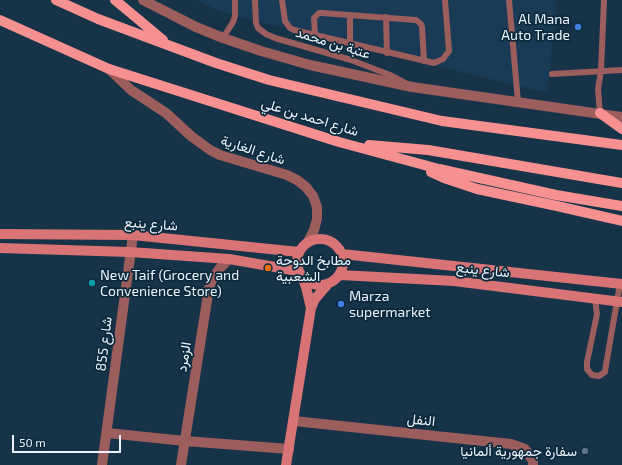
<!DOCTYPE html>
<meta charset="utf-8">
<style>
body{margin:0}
#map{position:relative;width:622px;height:465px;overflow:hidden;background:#173347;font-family:"Exo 2",sans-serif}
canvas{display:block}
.scale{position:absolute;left:12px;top:435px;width:109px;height:18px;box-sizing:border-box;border:2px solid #ebf4fc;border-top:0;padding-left:5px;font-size:12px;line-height:14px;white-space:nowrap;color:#ebf4fc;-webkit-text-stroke:3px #0d293c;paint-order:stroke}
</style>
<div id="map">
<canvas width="622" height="465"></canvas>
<div class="scale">50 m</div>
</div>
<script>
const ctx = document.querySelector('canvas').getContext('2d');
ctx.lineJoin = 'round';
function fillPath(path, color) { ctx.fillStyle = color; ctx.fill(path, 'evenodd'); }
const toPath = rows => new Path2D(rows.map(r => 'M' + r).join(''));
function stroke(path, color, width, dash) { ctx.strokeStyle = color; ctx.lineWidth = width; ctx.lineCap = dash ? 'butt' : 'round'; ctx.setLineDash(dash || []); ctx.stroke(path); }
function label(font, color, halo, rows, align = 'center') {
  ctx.font = font + ' "Exo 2",Vazirmatn,sans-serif'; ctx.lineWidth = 3.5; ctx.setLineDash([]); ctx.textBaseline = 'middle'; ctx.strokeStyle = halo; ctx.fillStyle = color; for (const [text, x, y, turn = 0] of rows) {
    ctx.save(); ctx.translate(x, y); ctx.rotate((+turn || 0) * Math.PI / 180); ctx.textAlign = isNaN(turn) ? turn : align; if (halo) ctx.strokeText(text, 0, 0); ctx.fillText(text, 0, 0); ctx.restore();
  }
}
fillPath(toPath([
 [195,0,557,0,547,93,228,14]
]), '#193b55');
stroke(toPath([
 [255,0,256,23,258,28,266,34,275,38,351,60,390,75,405,83],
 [282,0,285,21,290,28,294,30,434,63,443,59,449,51,445,0],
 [509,0,518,102],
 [350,15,350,44],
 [386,17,387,53],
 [315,35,314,18,319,13,322,13,416,20,421,24,422,27,424,61],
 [223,38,233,22,235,16,235,0],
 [552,74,622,70],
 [600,113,598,89,601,71,604,0],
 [595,298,597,314,587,362,587,369,592,375,599,376,605,372,606,365,620,284]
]), '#9c5d5d', 6);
stroke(toPath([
 [143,0,196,27,223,38,261,51,310,65,412,87,622,117],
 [109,69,131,90,166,113,191,136,210,150,220,155,287,175,297,180,306,187,313,196,317,207,317,219,314,230,308,242],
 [294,421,511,444,525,449,533,461,533,465],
 [107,433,185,441,289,449],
 [102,465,133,235],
 [181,465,209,288,213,278,219,269,229,259]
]), '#9c5d5d', 10);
stroke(toPath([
 [0,234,133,235,299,252],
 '297 262a23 23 0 1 1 46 0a23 23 0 1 1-46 0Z',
 [0,248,130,252,229,259,298,271],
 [342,254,622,284],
 [340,275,454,281,622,302],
 [302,277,306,287,311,308],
 [286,465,311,308,315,299,327,285]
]), '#d87475', 10);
stroke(toPath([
 [56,0,98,19,216,63,269,80,442,121,622,145],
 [115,0,163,40],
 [0,20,109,69,339,142,439,169,556,195,622,206],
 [600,113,622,129],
 [369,145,428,150,622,183],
 [431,172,444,178,477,189,557,206,622,221]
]), '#f79090', 10);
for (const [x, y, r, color] of [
 [578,27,4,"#3f7fe0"],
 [268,268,4,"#e8710a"],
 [92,283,4,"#0f9aa8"],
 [341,304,4,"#3f7fe0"],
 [585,451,4,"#5c6f8a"]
]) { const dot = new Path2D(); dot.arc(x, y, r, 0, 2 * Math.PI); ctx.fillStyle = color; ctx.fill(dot); stroke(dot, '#0d293c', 1.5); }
label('14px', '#ebf4fc', '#0d293c', [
 ["Al Mana",570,19,"right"],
 ["Auto Trade",570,35,"right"],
 ["مطابخ الدوحة",276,260],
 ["الشعبية",276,276],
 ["New Taif (Grocery and",100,275],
 ["Convenience Store)",100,291],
 ["Marza",349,296],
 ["supermarket",349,312],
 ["سفارة جمهورية ألمانيا",577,451,"right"]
], 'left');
label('14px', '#ebf4fc', '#0d293c', [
 ["عتبة بن محمد",333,43,17],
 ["شارع احمد بن علي",310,117,17],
 ["شارع الغارية",253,150,18],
 ["شارع ينبع",151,224,4],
 ["شارع ينبع",483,270,6],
 ["شارع 855",104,344,-83],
 ["الزمرد",184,357,-81],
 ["النفل",421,420,6]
]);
</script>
